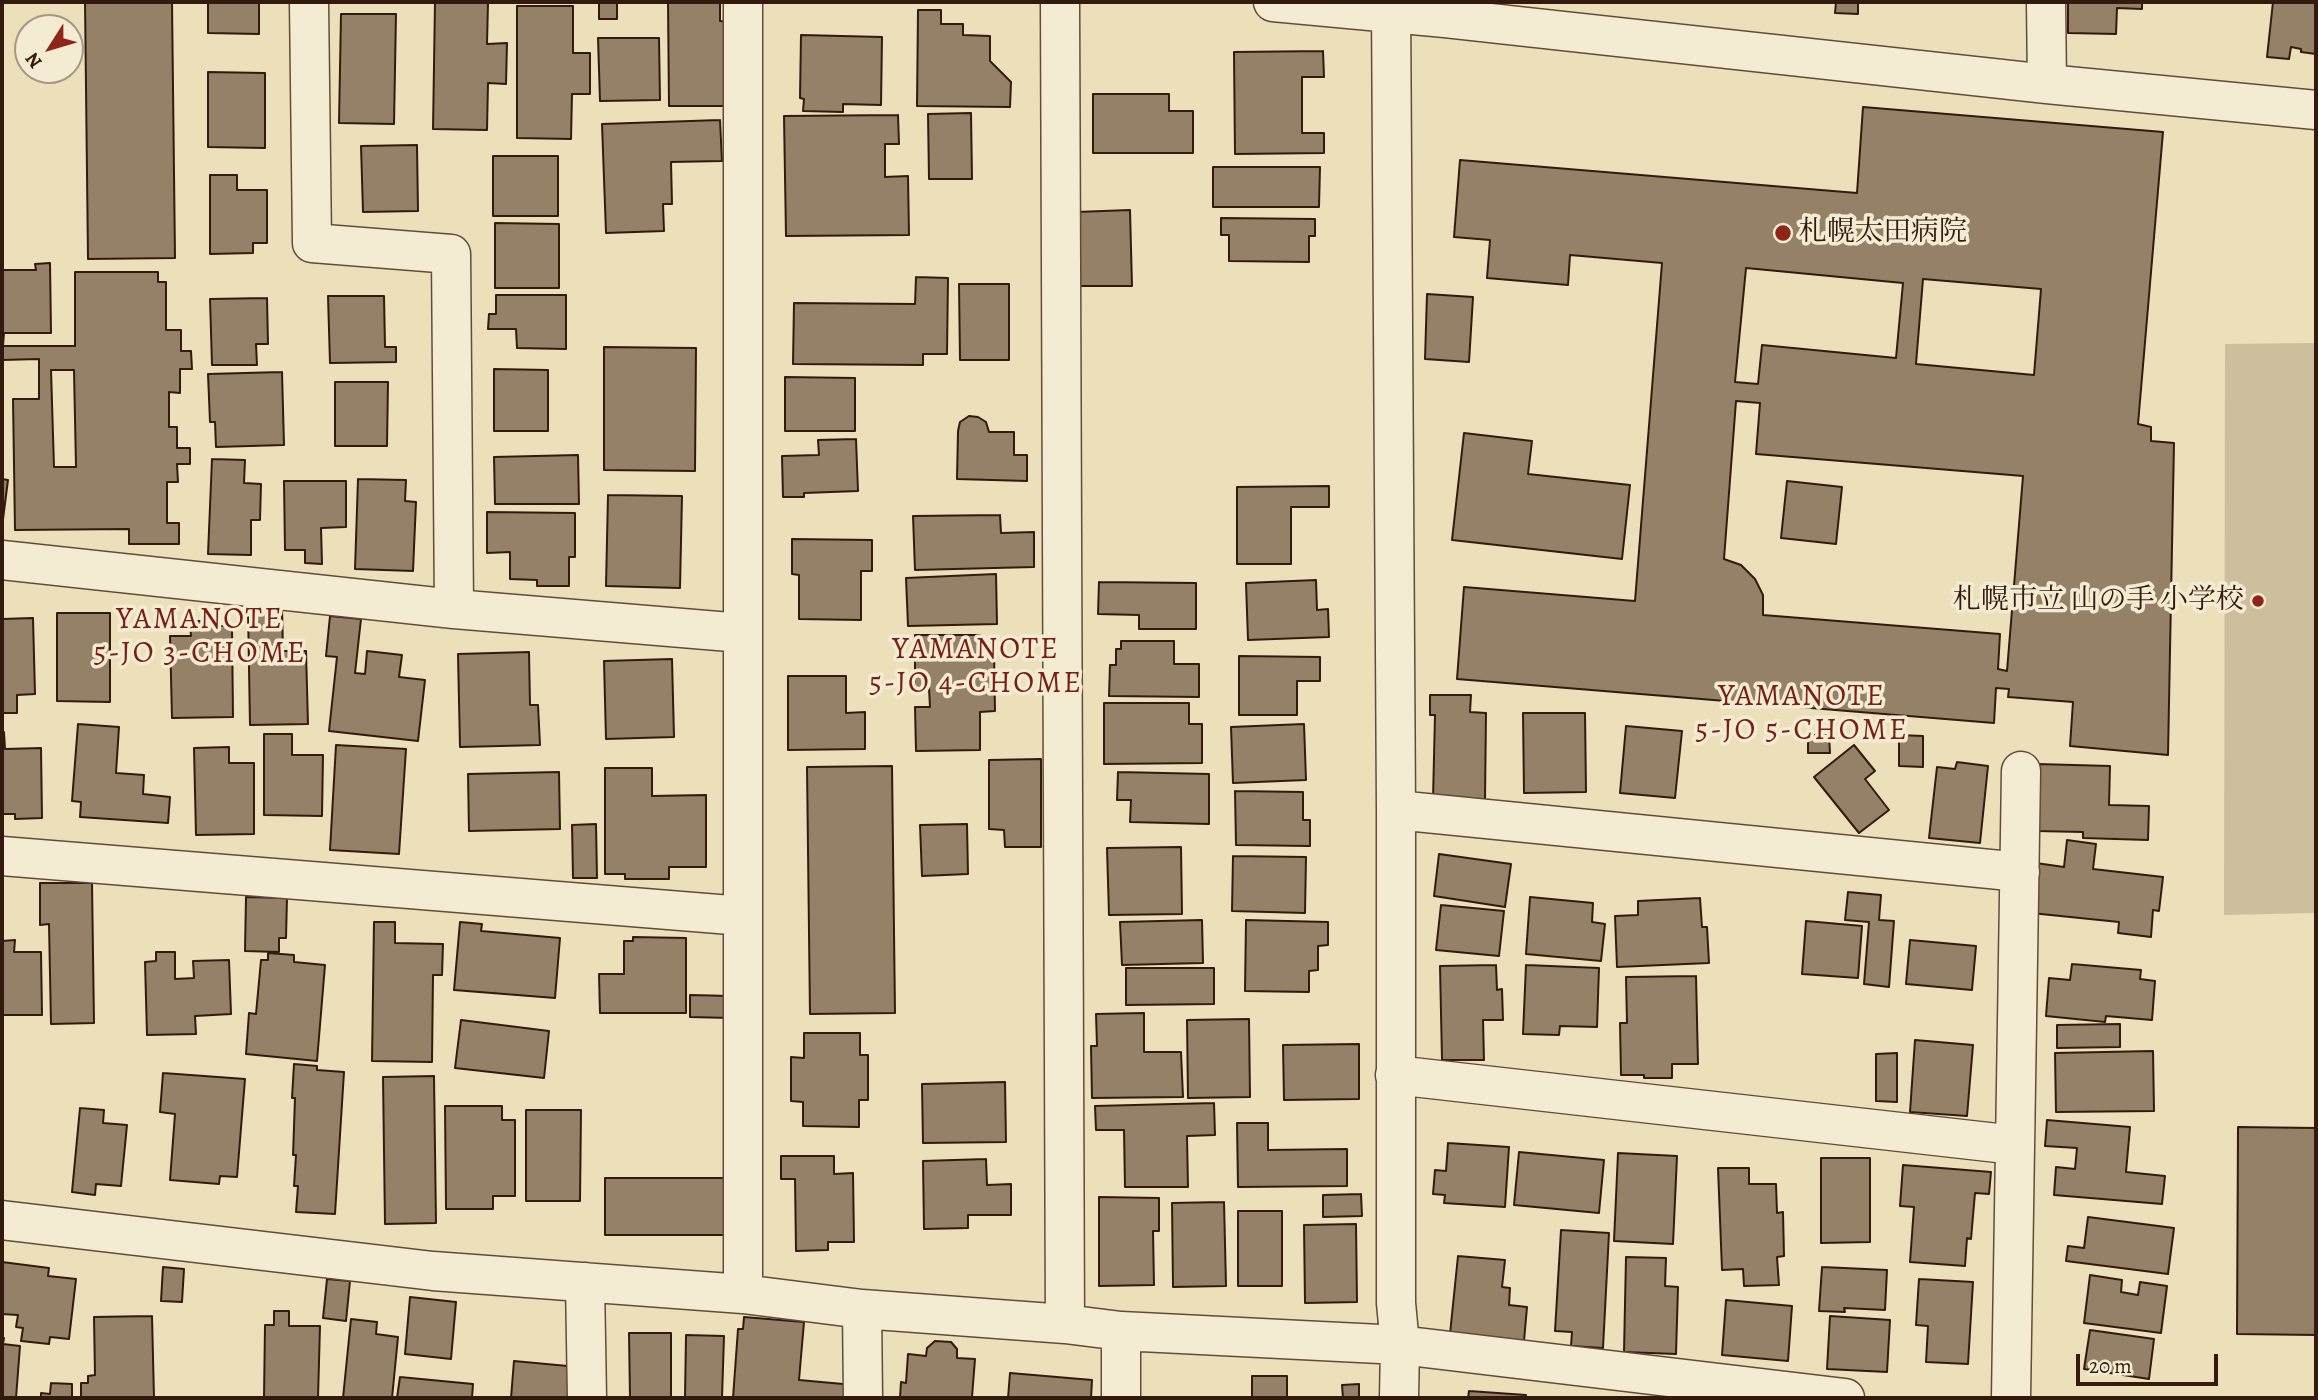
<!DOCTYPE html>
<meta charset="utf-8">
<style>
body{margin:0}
#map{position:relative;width:2318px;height:1400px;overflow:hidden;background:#ece0ba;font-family:Alegreya,serif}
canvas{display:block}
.frame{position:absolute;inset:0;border:4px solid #341a0e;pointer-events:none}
.north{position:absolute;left:14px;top:14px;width:70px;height:70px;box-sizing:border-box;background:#f3ebd2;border:2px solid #a79784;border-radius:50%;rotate:233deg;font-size:19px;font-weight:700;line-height:28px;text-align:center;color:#341a0e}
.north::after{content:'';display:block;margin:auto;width:24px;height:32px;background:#8f2418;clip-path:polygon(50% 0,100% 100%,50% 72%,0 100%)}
.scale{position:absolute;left:2076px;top:1354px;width:142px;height:32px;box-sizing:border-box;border:4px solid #341a0e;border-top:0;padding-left:9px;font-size:21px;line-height:24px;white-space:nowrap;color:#341a0e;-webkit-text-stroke:5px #f3ebd2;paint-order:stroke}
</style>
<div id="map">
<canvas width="2318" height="1400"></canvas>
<div class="frame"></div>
<div class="north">N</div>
<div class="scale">20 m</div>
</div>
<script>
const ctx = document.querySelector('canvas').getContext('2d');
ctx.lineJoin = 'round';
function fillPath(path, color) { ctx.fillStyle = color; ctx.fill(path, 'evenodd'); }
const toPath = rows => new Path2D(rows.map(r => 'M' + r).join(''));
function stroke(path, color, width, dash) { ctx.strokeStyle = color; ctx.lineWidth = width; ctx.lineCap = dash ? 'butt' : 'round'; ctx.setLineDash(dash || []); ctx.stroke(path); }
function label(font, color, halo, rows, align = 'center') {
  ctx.font = font + ' Alegreya,"Noto Serif JP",serif'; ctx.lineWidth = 7; ctx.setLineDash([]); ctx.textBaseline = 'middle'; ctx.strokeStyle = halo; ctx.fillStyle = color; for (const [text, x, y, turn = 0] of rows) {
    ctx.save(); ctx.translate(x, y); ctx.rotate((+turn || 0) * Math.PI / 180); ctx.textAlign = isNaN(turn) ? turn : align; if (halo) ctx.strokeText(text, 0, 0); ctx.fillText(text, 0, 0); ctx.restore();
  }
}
fillPath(toPath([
 [2316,343,2316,913,2224,915,2225,344]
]), '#cdbe9d');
const building = toPath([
 [85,2,172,2,175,258,88,259,85,2],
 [208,2,259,2,259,34,208,33,208,2],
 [435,2,488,3,487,44,507,43,506,84,488,83,487,130,433,129,435,2],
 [599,2,617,2,617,19,599,19,599,2],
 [668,2,720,2,720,21,729,22,729,106,669,106,668,2],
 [1836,2,1858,2,1858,14,1835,13,1836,2],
 [2068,2,2142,2,2142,9,2117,8,2116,34,2068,33,2068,2],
 [2273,2,2316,2,2316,54,2301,52,2301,49,2291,47,2289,59,2267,57,2273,2],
 [517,6,573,6,573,53,590,53,590,94,572,94,571,139,517,138,517,6],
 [918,10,941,10,941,24,963,24,963,35,990,36,990,61,1011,82,1010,107,917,106,918,10],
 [341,14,396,14,394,124,339,123,341,14],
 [801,35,882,37,881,105,843,104,843,112,803,111,804,99,800,98,801,35],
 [598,38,659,38,660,100,600,101,598,38],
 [1323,51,1324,77,1302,77,1302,133,1324,133,1324,153,1235,154,1234,52,1323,51],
 [208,72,265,73,265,148,208,147,208,72],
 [1093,94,1169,94,1169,111,1193,111,1193,153,1093,153,1093,94],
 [1863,107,2163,132,2138,424,2151,427,2151,441,2174,443,2168,755,2070,746,2073,702,2008,697,2009,689,1996,688,1994,723,1457,679,1464,587,1635,601,1662,263,1570,255,1568,285,1487,278,1490,240,1454,237,1460,160,1857,193,1863,107],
 [1746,268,1903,283,1896,358,1762,345,1758,384,1735,382,1746,268],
 [1923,279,2041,289,2034,375,1916,364,1923,279],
 [1736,401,1760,403,1756,454,2023,476,2007,671,1998,669,2000,634,1763,615,1763,595,1755,579,1741,565,1724,559,1736,401],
 [971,113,972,179,929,179,928,114,971,113],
 [898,115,899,144,885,144,885,177,908,176,909,235,786,236,784,116,898,115],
 [720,120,722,161,671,162,672,204,663,204,664,231,606,233,602,124,720,120],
 [417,145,418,211,363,212,361,146,417,145],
 [493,156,558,156,558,216,493,216,493,156],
 [1213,167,1320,167,1319,207,1213,207,1213,167],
 [210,175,237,175,237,190,267,190,267,243,253,243,253,253,210,254,210,175],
 [1130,210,1132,286,1078,286,1076,212,1130,210],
 [1221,218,1315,219,1315,236,1309,236,1309,262,1229,261,1229,235,1221,235,1221,218],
 [495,223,559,224,559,288,495,288,495,223],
 [50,263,51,333,4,333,3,346,75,346,75,272,158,272,158,282,166,282,166,330,181,330,181,351,191,351,192,369,180,369,180,393,169,392,169,427,177,427,177,448,190,448,190,464,177,464,178,482,167,482,167,523,179,523,179,544,129,544,129,529,15,530,13,399,39,399,39,359,2,360,2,270,36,270,35,264,50,263],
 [51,370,74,370,76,467,54,467,51,370],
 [916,277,948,278,947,354,923,354,923,365,793,364,794,303,915,304,916,277],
 [959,284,1009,284,1009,360,960,360,959,284],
 [1427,294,1473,297,1469,362,1425,359,1427,294],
 [496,295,566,295,566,349,517,348,516,329,488,329,489,314,496,314,496,295],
 [328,296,384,296,385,347,396,347,396,362,330,363,328,296],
 [267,298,268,344,256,344,257,365,212,365,210,299,267,298],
 [604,347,696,348,695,471,604,470,604,347],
 [494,369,548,370,548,431,494,431,494,369],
 [282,372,284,445,216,447,215,422,210,422,208,374,282,372],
 [785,377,855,378,855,431,785,431,785,377],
 [335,382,388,382,387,446,335,446,335,382],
 [969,416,978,417,986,422,989,432,1014,432,1014,455,1027,455,1027,481,957,479,958,431,960,422,969,416],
 [1464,433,1532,441,1528,474,1630,485,1622,559,1452,540,1464,433],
 [856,439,858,491,804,493,804,497,783,497,782,456,819,455,818,440,856,439],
 [578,455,579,504,495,504,494,457,578,455],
 [212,459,245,460,244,483,261,484,260,520,251,520,251,555,208,554,212,459],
 [2,479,8,480,2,527,2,479],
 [358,479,406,480,405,501,416,502,413,571,355,569,358,479],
 [284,481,346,481,346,527,321,528,322,564,305,563,305,550,285,550,284,481],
 [1787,481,1842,487,1836,544,1781,538,1787,481],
 [1329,486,1329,507,1291,507,1291,564,1237,564,1237,487,1329,486],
 [608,495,682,496,680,588,606,586,608,495],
 [487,512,575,513,575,557,569,557,569,586,537,586,537,580,510,579,510,552,487,553,487,512],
 [1000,515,1001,533,1034,532,1034,567,915,570,913,516,1000,515],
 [792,539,872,540,872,571,861,571,861,620,799,619,799,575,792,574,792,539],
 [996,574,997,624,908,626,906,578,996,574],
 [1316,580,1317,610,1328,609,1329,637,1248,640,1246,583,1316,580],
 [1099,582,1196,583,1196,629,1139,629,1139,615,1098,614,1099,582],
 [282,608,283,651,306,651,308,724,250,725,248,609,282,608],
 [57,613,110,613,110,702,57,701,57,613],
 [330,616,361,619,355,673,365,674,367,651,402,655,399,677,425,680,418,741,329,731,337,657,326,656,330,616],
 [33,618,35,694,17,695,17,713,2,713,2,619,33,618],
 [190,621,212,621,212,626,232,626,233,717,172,718,170,636,191,636,190,621],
 [915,635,980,635,980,652,994,652,995,711,980,712,980,750,916,751,915,707,930,707,929,688,915,688,915,635],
 [1121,641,1174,641,1174,664,1199,664,1199,697,1109,696,1110,665,1116,665,1116,649,1121,649,1121,641],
 [529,652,530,705,538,705,540,745,460,747,458,654,529,652],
 [1239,656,1320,657,1320,681,1297,681,1297,715,1239,715,1239,656],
 [672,659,674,737,606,739,604,661,672,659],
 [788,676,846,676,846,713,865,712,865,749,788,750,788,676],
 [1430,695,1471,695,1470,712,1486,713,1485,799,1433,799,1435,715,1430,715,1430,695],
 [1104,703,1189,703,1189,724,1202,724,1202,763,1104,764,1104,703],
 [1523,713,1585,713,1586,792,1524,793,1523,713],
 [78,724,119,727,116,773,144,775,143,794,170,797,168,823,80,817,81,802,72,801,78,724],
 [1304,724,1306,780,1233,783,1231,727,1304,724],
 [1626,726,1682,731,1675,798,1620,793,1626,726],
 [2,732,4,732,5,749,41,748,42,818,15,819,15,814,2,814,2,732],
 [264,734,292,734,292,755,323,755,322,816,264,815,264,734],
 [1808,735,1829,735,1830,753,1808,753,1808,735],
 [1899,735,1923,736,1923,767,1899,766,1899,735],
 [336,745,406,749,399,854,330,850,336,745],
 [1854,745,1875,771,1865,779,1889,810,1859,833,1814,777,1854,745],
 [229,747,229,763,254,763,254,834,196,835,194,748,229,747],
 [1041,759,1041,847,1005,847,1004,830,989,829,989,760,1041,759],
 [1957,762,1988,766,1980,843,1929,838,1937,767,1955,769,1957,762],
 [2037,764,2110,766,2109,805,2149,806,2148,840,2083,838,2083,832,2036,831,2037,764],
 [892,766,895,1013,810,1014,807,767,892,766],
 [605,768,652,768,652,796,706,795,706,867,669,867,669,879,625,879,625,874,605,874,605,768],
 [559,772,560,829,469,831,468,774,559,772],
 [1118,772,1209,774,1209,824,1130,822,1131,800,1117,800,1118,772],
 [1235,791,1303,792,1303,820,1310,820,1310,846,1236,845,1235,791],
 [596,824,597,878,573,878,572,825,596,824],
 [967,824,968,874,922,876,920,825,967,824],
 [2067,840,2096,844,2093,869,2163,877,2159,911,2153,910,2151,937,2118,933,2119,922,2031,913,2036,863,2064,867,2067,840],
 [1181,847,1182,914,1109,915,1107,848,1181,847],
 [1439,854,1511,864,1505,907,1434,896,1439,854],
 [1233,856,1306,857,1305,913,1232,911,1233,856],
 [40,883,92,883,94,1023,51,1024,49,924,40,925,40,883],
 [1848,892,1881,895,1879,920,1894,921,1889,987,1864,984,1869,922,1845,920,1848,892],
 [246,897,287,898,286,938,279,938,279,952,245,951,246,897],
 [1530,897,1593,903,1592,922,1605,924,1601,961,1526,954,1530,897],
 [1700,898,1702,927,1707,927,1709,963,1617,967,1615,916,1638,915,1638,901,1700,898],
 [1441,905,1504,911,1499,956,1436,950,1441,905],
 [1202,920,1203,963,1122,965,1120,922,1202,920],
 [1246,920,1328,922,1328,945,1318,946,1318,970,1309,971,1309,992,1245,991,1246,920],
 [1806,921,1862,926,1858,978,1802,974,1806,921],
 [374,922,395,922,395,943,443,944,442,975,433,975,432,1062,372,1061,374,922],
 [460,922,482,924,481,931,560,938,555,998,454,990,460,922],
 [633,937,686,938,686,1013,600,1013,599,974,624,974,624,941,633,941,633,937],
 [15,940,14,952,41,952,42,1015,2,1015,2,941,15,940],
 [1910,940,1976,946,1972,990,1906,984,1910,940],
 [156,952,175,952,175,979,194,978,193,961,229,960,231,1014,195,1016,196,1034,147,1035,145,962,156,961,156,952],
 [268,953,294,955,294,962,325,965,317,1061,246,1054,249,1013,256,1014,261,960,268,960,268,953],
 [2072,964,2141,970,2140,979,2155,981,2152,1020,2106,1016,2105,1022,2046,1016,2049,978,2070,980,2072,964],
 [1496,965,1497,990,1502,989,1503,1020,1483,1020,1484,1060,1442,1060,1440,966,1496,965],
 [1526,965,1599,968,1597,1027,1560,1026,1559,1035,1523,1034,1526,965],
 [1126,968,1214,968,1214,1004,1126,1005,1126,968],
 [1696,976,1698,1064,1672,1064,1672,1078,1644,1078,1644,1075,1621,1075,1620,1023,1627,1023,1626,977,1696,976],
 [690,995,731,996,730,1018,690,1017,690,995],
 [1144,1013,1144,1052,1181,1052,1183,1097,1092,1098,1091,1046,1097,1046,1096,1014,1144,1013],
 [1249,1019,1250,1097,1188,1098,1187,1020,1249,1019],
 [461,1020,549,1031,544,1078,455,1068,461,1020],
 [2120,1024,2120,1047,2057,1048,2057,1025,2120,1024],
 [804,1033,860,1033,860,1055,868,1055,868,1100,859,1100,859,1127,803,1126,803,1102,791,1101,791,1057,804,1058,804,1033],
 [1915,1040,1973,1045,1967,1116,1910,1112,1915,1040],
 [1359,1044,1359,1099,1284,1100,1283,1045,1359,1044],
 [2153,1051,2154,1111,2056,1112,2055,1053,2153,1051],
 [1897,1053,1897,1102,1876,1101,1876,1054,1897,1053],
 [294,1064,317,1066,317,1070,344,1072,335,1214,296,1212,298,1186,294,1186,296,1155,293,1155,295,1098,292,1098,294,1064],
 [163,1073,245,1079,237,1177,220,1176,219,1184,170,1180,175,1114,160,1112,163,1073],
 [434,1076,436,1223,385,1224,383,1077,434,1076],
 [1005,1082,1006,1142,923,1143,922,1084,1005,1082],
 [1214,1103,1215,1135,1187,1136,1188,1187,1125,1187,1124,1130,1096,1130,1095,1106,1214,1103],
 [445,1106,502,1106,502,1120,515,1120,515,1196,493,1196,493,1209,446,1209,445,1106],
 [80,1108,104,1110,103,1123,127,1125,121,1186,96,1184,95,1195,72,1192,80,1108],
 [526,1110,581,1110,580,1201,526,1201,526,1110],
 [2047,1120,2130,1127,2126,1172,2165,1176,2162,1204,2054,1195,2056,1167,2075,1169,2077,1148,2045,1146,2047,1120],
 [1237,1123,1268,1123,1268,1150,1347,1149,1347,1186,1238,1187,1237,1123],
 [2238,1127,2316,1128,2316,1335,2237,1334,2238,1127],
 [1448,1143,1509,1147,1505,1207,1444,1203,1445,1195,1433,1194,1435,1170,1446,1171,1448,1143],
 [1519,1152,1604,1160,1599,1213,1514,1205,1519,1152],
 [1618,1153,1677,1156,1673,1244,1614,1241,1618,1153],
 [781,1156,834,1156,834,1174,853,1173,854,1242,828,1242,828,1250,796,1251,795,1179,781,1179,781,1156],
 [1821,1158,1870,1158,1870,1242,1821,1243,1821,1158],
 [986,1159,987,1185,1011,1184,1011,1215,968,1215,968,1228,924,1229,923,1161,986,1159],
 [1903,1165,1991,1172,1989,1194,1975,1193,1971,1239,1967,1238,1965,1266,1910,1262,1914,1207,1900,1206,1903,1165],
 [1718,1168,1749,1168,1749,1184,1776,1184,1777,1213,1783,1212,1784,1256,1777,1257,1779,1285,1744,1286,1743,1269,1722,1270,1718,1168],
 [605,1178,727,1178,727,1235,605,1235,605,1178],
 [1361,1194,1362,1216,1323,1217,1323,1195,1361,1194],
 [1099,1197,1159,1198,1159,1231,1153,1231,1154,1285,1099,1286,1099,1197],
 [1224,1202,1226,1286,1173,1287,1172,1203,1224,1202],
 [1238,1211,1282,1211,1282,1286,1238,1286,1238,1211],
 [2088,1217,2174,1228,2168,1274,2066,1261,2068,1246,2084,1248,2088,1217],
 [1356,1224,1357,1302,1305,1303,1304,1225,1356,1224],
 [1561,1230,1609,1233,1603,1348,1571,1346,1572,1332,1555,1331,1561,1230],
 [1458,1256,1505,1260,1502,1287,1510,1288,1509,1305,1527,1307,1524,1341,1450,1334,1458,1256],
 [1626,1257,1666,1258,1665,1286,1678,1287,1676,1354,1624,1352,1626,1257],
 [2,1262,49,1268,48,1276,76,1279,69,1339,50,1337,49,1344,21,1341,23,1328,16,1327,18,1315,2,1314,2,1262],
 [163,1267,184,1269,182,1302,161,1301,163,1267],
 [1822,1267,1887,1270,1885,1310,1844,1308,1845,1312,1819,1311,1822,1267],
 [2090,1275,2122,1280,2121,1292,2138,1295,2140,1282,2167,1286,2161,1333,2084,1323,2090,1275],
 [327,1279,350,1281,346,1321,323,1318,327,1279],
 [1919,1279,1973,1282,1968,1364,1926,1362,1928,1326,1916,1325,1919,1279],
 [410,1297,456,1302,451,1359,405,1354,410,1297],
 [1726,1300,1792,1306,1788,1361,1722,1355,1726,1300],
 [274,1311,289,1311,289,1326,320,1326,318,1398,264,1398,265,1325,274,1325,274,1311],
 [152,1316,154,1398,81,1398,81,1383,88,1383,88,1376,95,1375,94,1317,152,1316],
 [1830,1316,1890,1320,1887,1372,1827,1369,1830,1316],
 [744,1317,804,1322,799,1380,854,1385,853,1398,733,1398,738,1329,743,1329,744,1317],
 [351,1319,377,1322,376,1334,398,1337,392,1398,343,1398,351,1319],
 [2090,1330,2154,1339,2149,1379,2084,1369,2090,1330],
 [629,1333,671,1333,671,1397,630,1397,629,1333],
 [686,1335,724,1336,722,1398,685,1398,686,1335],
 [2,1338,4,1338,3,1344,20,1346,16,1398,2,1398,2,1338],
 [935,1341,951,1342,957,1349,957,1358,975,1359,972,1397,980,1398,900,1398,901,1382,906,1383,908,1354,926,1356,927,1348,935,1341],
 [514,1361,578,1367,575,1398,511,1398,514,1361],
 [1010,1373,1092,1380,1091,1398,1008,1398,1010,1373],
 [1252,1376,1287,1376,1287,1398,1252,1398,1252,1376],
 [400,1377,473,1384,472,1398,397,1398,400,1377],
 [51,1383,72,1384,72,1398,41,1398,41,1393,50,1394,51,1383],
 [1359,1384,1359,1398,1343,1398,1342,1385,1359,1384],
 [1469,1391,1526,1395,1526,1398,1468,1398,1469,1391]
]);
fillPath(building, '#948167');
stroke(building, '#341a0e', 2);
const minor = toPath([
 [309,2,312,243,451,254,454,609],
 [1060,2,1065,1324],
 [1273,2,1445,18,2047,84,2316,110],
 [1391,2,1396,810,1396,1303,1400,1345,1399,1398],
 [2046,2,2047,84],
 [2,560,454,609,742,633],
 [1396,810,2020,872],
 [2,856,743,916],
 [1395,1075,2015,1145],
 [2,1220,433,1271,743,1294,862,1309,1065,1324,1121,1331,1400,1345,1845,1398],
 [585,1282,587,1398],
 [743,1294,743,2],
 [862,1309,863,1398],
 [1121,1331,1121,1398],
 [2011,1398,2021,771]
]);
stroke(minor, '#624c39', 41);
stroke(minor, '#f3ebd2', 38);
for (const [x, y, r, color] of [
 [1783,233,9,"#8f2418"],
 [2258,601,7,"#8f2418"]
]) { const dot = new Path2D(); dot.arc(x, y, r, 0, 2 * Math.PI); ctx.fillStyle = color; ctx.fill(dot); stroke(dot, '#f3ebd2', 2.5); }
label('28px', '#341a0e', '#f3ebd2', [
 ["札幌太田病院",1799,233],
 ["札幌市立 山の手 小学校",2244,601,"right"]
], 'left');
ctx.letterSpacing = '2px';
label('30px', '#7a1f14', '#f3ebd2', [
 ["YAMANOTE",200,621],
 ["5-JO 3-CHOME",200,655],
 ["YAMANOTE",976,651],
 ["5-JO 4-CHOME",976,685],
 ["YAMANOTE",1802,698],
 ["5-JO 5-CHOME",1802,732]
]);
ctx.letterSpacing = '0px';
</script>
